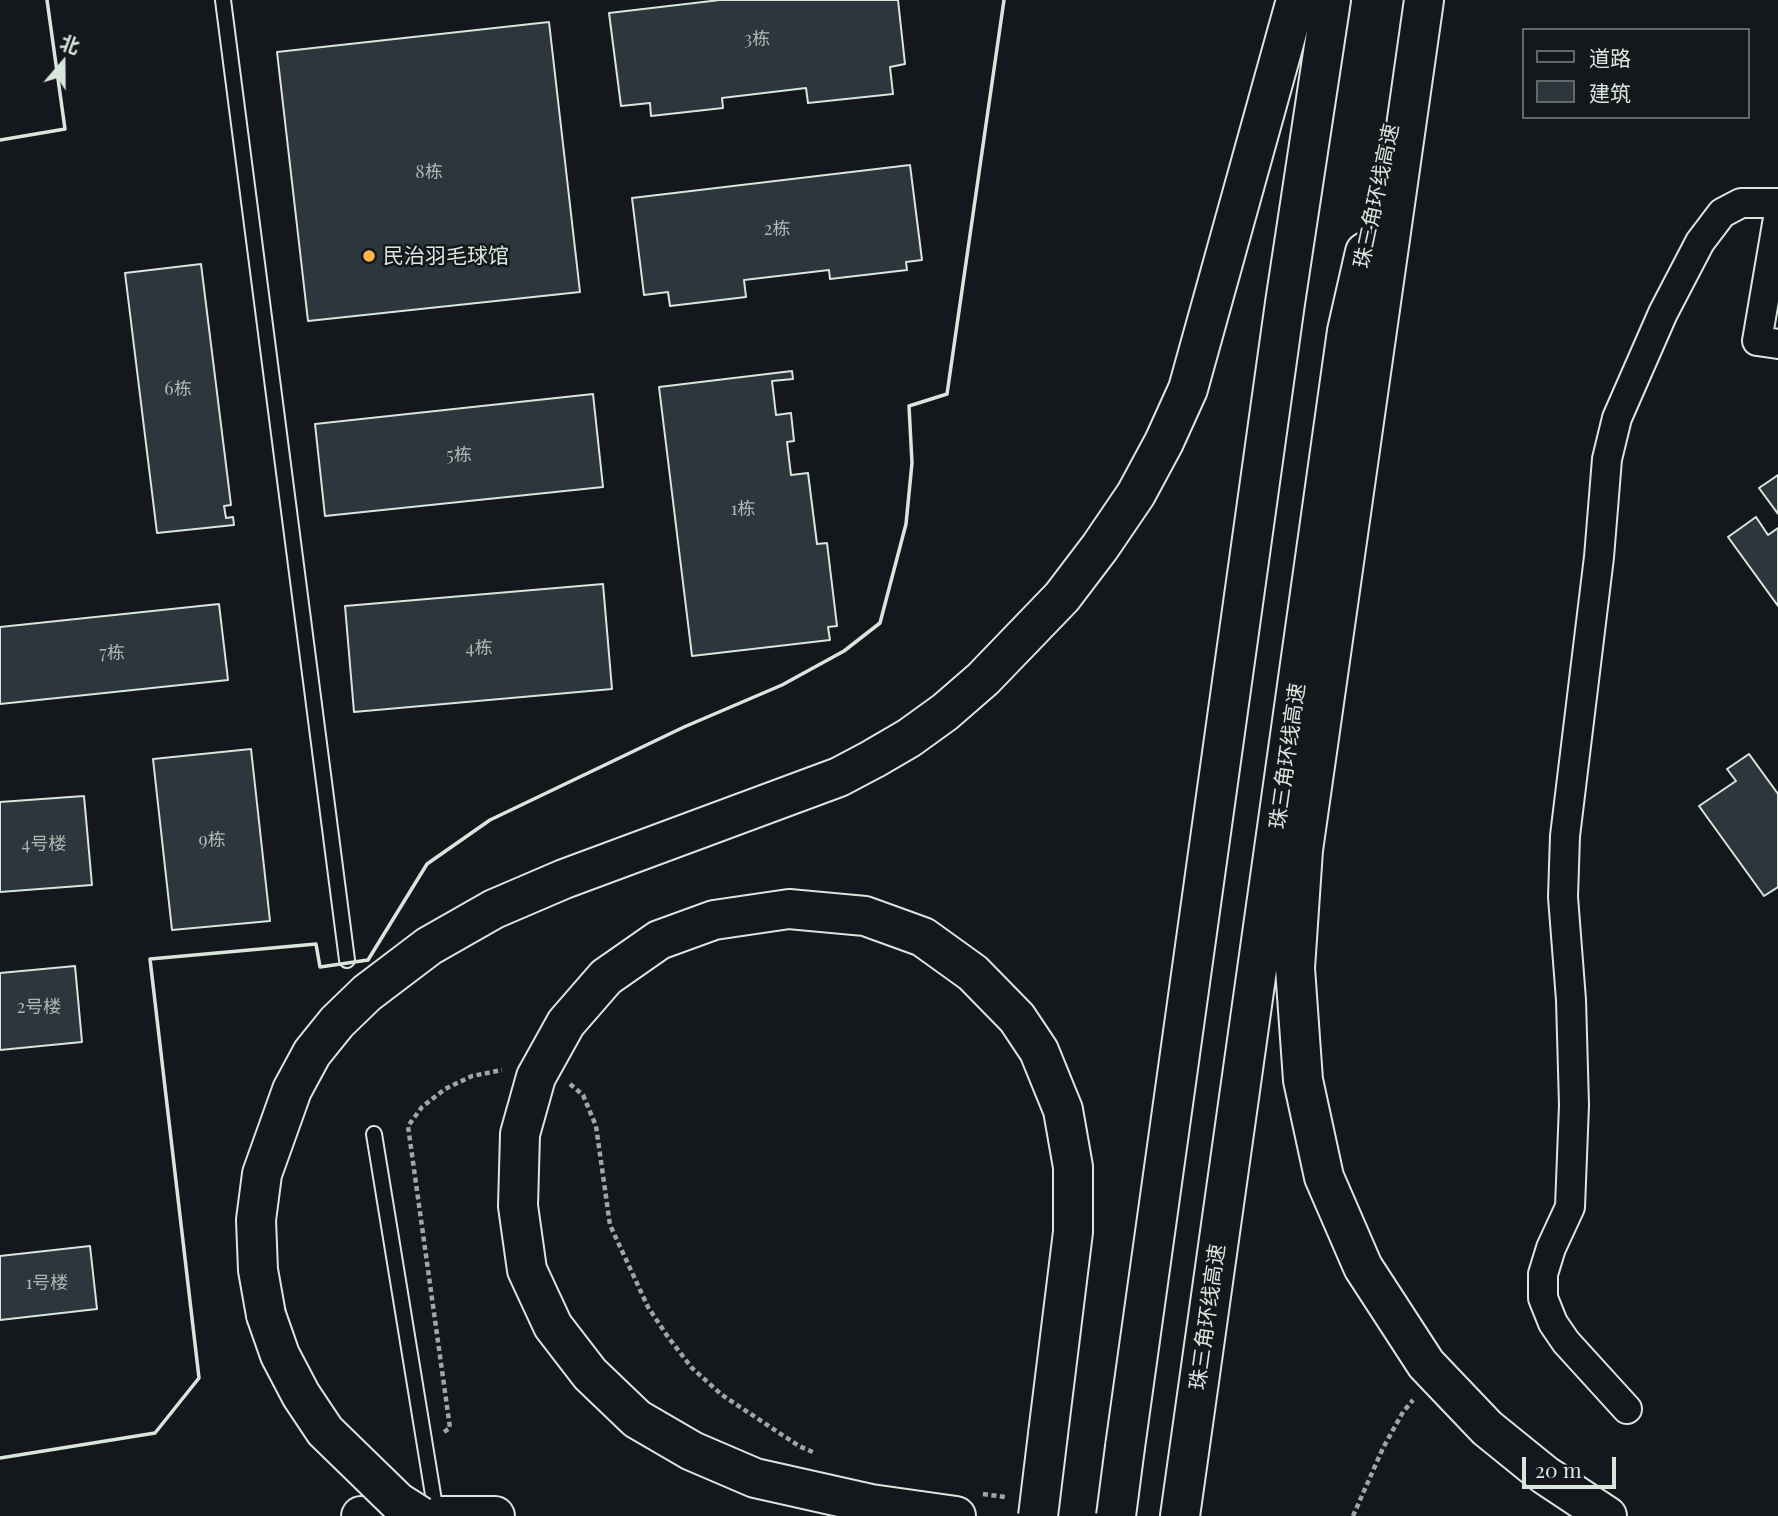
<!DOCTYPE html>
<meta charset="utf-8">
<style>
body{margin:0}
#map{position:relative;width:1778px;height:1516px;overflow:hidden;background:#14181c;font-family:"Playfair Display","Noto Sans SC",serif}
canvas{display:block}
.legend{position:absolute;left:1522px;top:28px;width:228px;height:91px;box-sizing:border-box;background:#14181c;border:2px solid #626a69;margin:0;padding:9px 12px;list-style:none;font-size:21px;color:#d8e6dc}
.legend li{display:flex;align-items:center;gap:14px;height:35px}
.legend b{width:35px;border:2px solid #626a69}
.north{position:absolute;left:28px;top:28px;width:70px;height:70px;-webkit-text-stroke:5px #14181c;paint-order:stroke;rotate:20deg;font-size:19px;font-weight:700;line-height:28px;text-align:center;color:#d8e6dc}
.north::after{content:'';display:block;margin:auto;width:24px;height:32px;background:#d8e6dc;clip-path:polygon(50% 0,100% 100%,50% 72%,0 100%)}
.scale{position:absolute;left:1522px;top:1457px;width:94px;height:32px;box-sizing:border-box;border:4px solid #d8e6dc;border-top:0;padding-left:9px;font-size:21px;line-height:24px;white-space:nowrap;color:#d8e6dc;-webkit-text-stroke:5px #14181c;paint-order:stroke}
</style>
<div id="map">
<canvas width="1778" height="1516"></canvas>
<ul class="legend">
<li><b style="height:9px;background:#14181c"></b>道路</li>
<li><b style="height:19px;background:#2c363c"></b>建筑</li>
</ul>
<div class="north">北</div>
<div class="scale">20 m</div>
</div>
<script>
const ctx = document.querySelector('canvas').getContext('2d');
ctx.lineJoin = 'round';
function fillPath(path, color) { ctx.fillStyle = color; ctx.fill(path, 'evenodd'); }
const toPath = rows => new Path2D(rows.map(r => 'M' + r).join(''));
function stroke(path, color, width, dash) { ctx.strokeStyle = color; ctx.lineWidth = width; ctx.lineCap = dash ? 'butt' : 'round'; ctx.setLineDash(dash || []); ctx.stroke(path); }
function label(font, color, halo, rows, align = 'center') {
  ctx.font = font + ' "Playfair Display","Noto Sans SC",serif'; ctx.lineWidth = 5; ctx.setLineDash([]); ctx.textBaseline = 'middle'; ctx.strokeStyle = halo; ctx.fillStyle = color; for (const [text, x, y, turn = 0] of rows) {
    ctx.save(); ctx.translate(x, y); ctx.rotate((+turn || 0) * Math.PI / 180); ctx.textAlign = isNaN(turn) ? turn : align; if (halo) ctx.strokeText(text, 0, 0); ctx.fillText(text, 0, 0); ctx.restore();
  }
}
const building = toPath([
 [720,0,898,0,905,64,890,67,893,94,808,103,806,88,722,98,723,108,651,116,650,103,621,106,609,13,720,0],
 [549,22,580,292,308,321,277,52,549,22],
 [910,165,922,260,906,262,907,270,830,279,829,270,744,280,746,297,670,306,668,292,644,295,632,198,910,165],
 [201,264,231,505,224,506,226,518,233,517,234,525,157,533,125,273,201,264],
 [792,371,793,379,772,381,776,415,791,413,794,441,787,442,791,475,808,473,817,544,827,543,837,626,828,627,830,640,692,656,659,387,792,371],
 [593,394,603,487,325,516,315,424,593,394],
 [1778,475,1778,514,1759,488,1778,475],
 [1756,517,1768,535,1778,528,1778,606,1728,537,1756,517],
 [603,584,612,689,354,712,345,606,603,584],
 [219,604,228,680,0,704,0,627,219,604],
 [251,749,270,921,172,930,153,759,251,749],
 [1749,754,1778,794,1778,887,1764,896,1699,806,1736,781,1727,769,1749,754],
 [84,796,92,885,0,892,0,802,84,796],
 [75,966,82,1042,0,1050,0,973,75,966],
 [90,1246,97,1309,0,1320,0,1256,90,1246]
]);
fillPath(building, '#2c363c');
stroke(building, '#d8e6dc', 2);
const service = toPath([
 [223,0,347,960],
 [374,1134,436,1513]
]);
const minor = toPath([
 [1778,218,1757,341,1778,344],
 [1627,1409,1566,1342,1553,1323,1543,1298,1543,1274,1551,1248,1570,1207,1574,1105,1571,1000,1563,897,1565,836,1599,557,1607,459,1617,418,1663,313,1700,242,1722,213,1741,203,1778,203]
]);
const primary = toPath([
 [361,1516,495,1516]
]);
const motorway = toPath([
 [1424,0,1303,850,1295,968,1303,1080,1324,1177,1363,1267,1426,1364,1487,1428,1545,1475,1607,1516],
 [266,1315,258,1270,256,1220,262,1174,292,1090,312,1053,337,1022,367,993,429,946,494,909,564,879,839,777,873,759,909,738,945,712,983,679,1062,597,1100,547,1136,494,1164,442,1188,389,1296,0],
 [1125,1447,1285,303,1331,0],
 [956,1516,871,1504,755,1478,692,1451,637,1419,590,1374,553,1326,527,1270,518,1206,520,1134,536,1077,566,1023,606,977,659,940,714,920,789,909,865,916,923,937,973,973,1017,1018,1039,1051,1063,1110,1073,1167,1073,1232,1048,1434],
 [1180,1516,1347,331,1365,252]
]);
stroke(service, '#d8e6dc', 18);
stroke(minor, '#d8e6dc', 32);
stroke(primary, '#d8e6dc', 42);
stroke(motorway, '#d8e6dc', 42);
stroke(toPath([
 [570,1084,583,1095,596,1126,610,1225,648,1307,668,1337,692,1368,722,1395,799,1446,815,1453],
 [444,1432,450,1428,408,1126,422,1107,445,1089,472,1076,502,1070],
 [983,1494,1005,1497],
 [1353,1516,1383,1448,1403,1412,1413,1400]
]), '#9da8a2', 4.5, [5, 3.5]);
stroke(service, '#14181c', 14);
stroke(minor, '#14181c', 28);
stroke(primary, '#14181c', 38);
stroke(motorway, '#14181c', 38);
const motorwayBridge = toPath([
 [266,1315,280,1355,301,1395,325,1431,398,1502,420,1516],
 [1038,1516,1048,1434],
 [1116,1516,1125,1447]
]);
stroke(motorwayBridge, '#d8e6dc', 42, []);
stroke(motorwayBridge, '#14181c', 38);
stroke(toPath([
 [0,140,65,129,47,0],
 [0,1458,155,1433,199,1378,150,959,316,944,320,967,368,960,427,864,490,820,684,727,782,685,844,651,880,623,906,524,912,463,909,406,947,394,1004,0]
]), '#d8e6dc', 3.5);
for (const [x, y, r, color] of [
 [369,256,7,"#ffb74d"]
]) { const dot = new Path2D(); dot.arc(x, y, r, 0, 2 * Math.PI); ctx.fillStyle = color; ctx.fill(dot); stroke(dot, '#14181c', 2.5); }
label('18px', '#adbab4', null, [
 ["3栋",757,39],
 ["8栋",429,172],
 ["2栋",777,229],
 ["6栋",178,389],
 ["5栋",459,455],
 ["1栋",743,509],
 ["4栋",479,648],
 ["7栋",112,653],
 ["9栋",212,840],
 ["4号楼",44,844],
 ["2号楼",39,1007],
 ["1号楼",47,1283]
]);
label('21px', '#d8e6dc', '#14181c', [
 ["珠三角环线高速",1377,196,-78],
 ["珠三角环线高速",1288,756,-82],
 ["珠三角环线高速",1208,1317,-82]
]);
label('21px', '#d8e6dc', '#14181c', [
 ["民治羽毛球馆",383,256]
], 'left');
</script>
